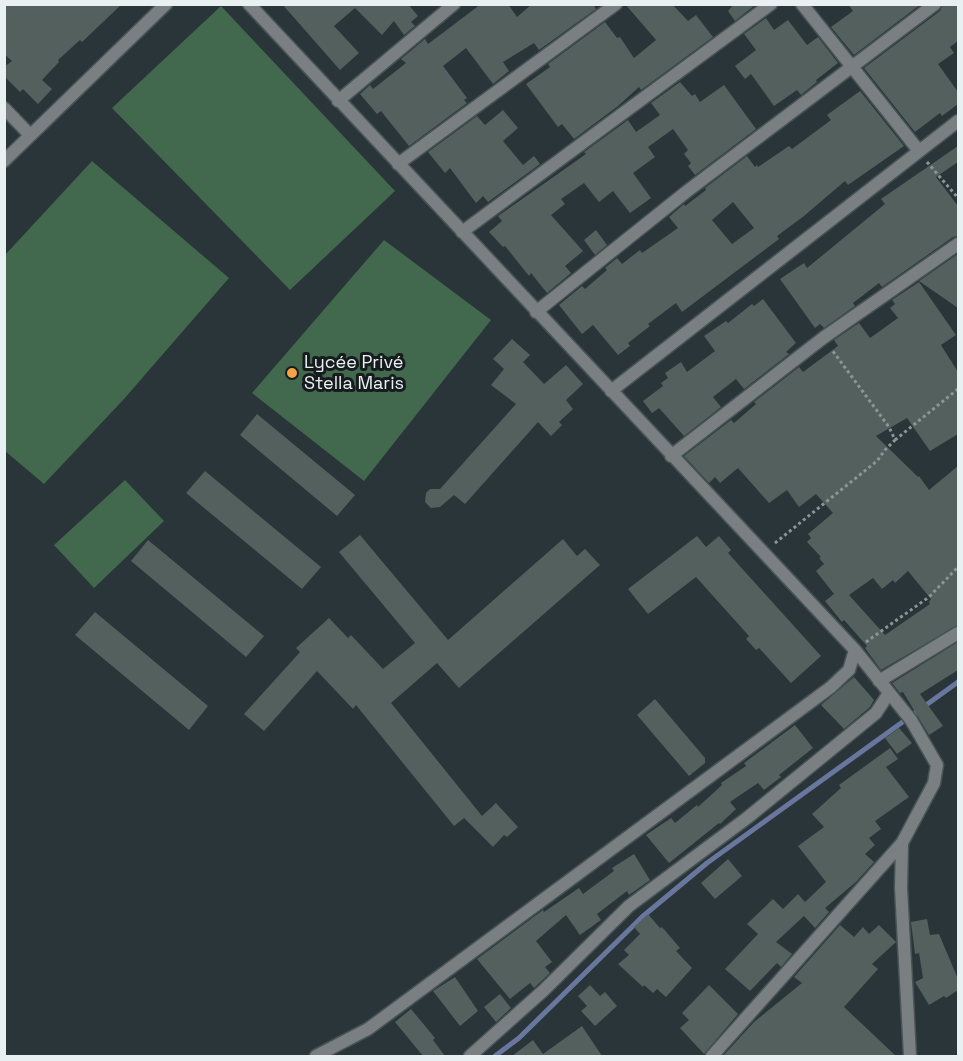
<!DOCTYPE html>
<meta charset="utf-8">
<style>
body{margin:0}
#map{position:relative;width:963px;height:1061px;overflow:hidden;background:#293538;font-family:"Space Grotesk",sans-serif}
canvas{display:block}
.frame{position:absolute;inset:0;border:6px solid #e9f0f2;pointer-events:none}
</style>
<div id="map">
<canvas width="963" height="1061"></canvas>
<div class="frame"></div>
</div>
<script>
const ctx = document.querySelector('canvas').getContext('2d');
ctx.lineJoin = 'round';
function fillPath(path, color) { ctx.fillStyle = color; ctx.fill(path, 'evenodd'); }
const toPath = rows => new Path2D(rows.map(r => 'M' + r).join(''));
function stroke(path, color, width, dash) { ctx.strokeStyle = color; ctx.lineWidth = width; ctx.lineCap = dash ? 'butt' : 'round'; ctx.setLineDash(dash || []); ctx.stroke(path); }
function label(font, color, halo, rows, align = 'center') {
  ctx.font = font + ' "Space Grotesk",sans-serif'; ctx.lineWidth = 6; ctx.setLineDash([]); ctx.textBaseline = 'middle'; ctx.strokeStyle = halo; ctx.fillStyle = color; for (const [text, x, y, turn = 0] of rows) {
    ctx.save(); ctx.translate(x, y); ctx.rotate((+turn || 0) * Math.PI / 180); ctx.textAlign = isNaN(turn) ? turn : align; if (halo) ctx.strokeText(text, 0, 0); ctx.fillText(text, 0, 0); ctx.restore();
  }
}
fillPath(toPath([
 [221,6,395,191,290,290,112,108],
 [92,161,229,278,124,399,44,484,5,451,5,255],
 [384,240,491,320,364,481,252,393],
 [125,480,164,521,94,588,54,545]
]), '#42684d');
stroke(toPath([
 [495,1056,519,1038,642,917,707,863,958,682]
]), '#69779e', 5);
fillPath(toPath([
 [4,4,122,4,82,42,80,40,58,60,59,62,42,80,52,89,38,104,23,89,20,92,4,76,4,67,12,61,4,54],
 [282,4,408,4,418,16,411,22,415,26,404,35,394,21,382,35,355,8,334,26,359,53,340,70],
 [481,4,508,4,517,17,532,4,593,4,596,9,539,50,534,43,503,62,509,71,493,84,466,48,443,66,467,98,464,100,467,103,409,146,381,111,377,114,360,94,370,85,373,89,406,63,401,59,425,39,428,44],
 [625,4,672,4,688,21,696,15,713,37,641,90,639,87,618,106,574,139,562,124,558,127,526,84,550,67,548,64,605,22,617,38,620,37,634,58,656,40],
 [734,4,755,4,755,5,735,21,728,11],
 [848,4,921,4,854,55,831,27,853,11],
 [943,4,958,4,958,41,950,47,954,53,938,64,958,92,958,104,942,116,940,113,915,132,864,68,940,11],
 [766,18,774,30,788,20,807,45,818,37,838,63,816,80,817,82,801,95,797,90,774,106,751,74,745,79,735,66,756,50,744,34],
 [680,82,692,96,695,94,700,102,724,85,756,129,695,175,688,166,691,163,684,154,688,150,673,129,648,147,655,157,633,173,651,198,630,213,613,191,599,202,584,183,561,199,565,204,551,215,583,251,565,266,571,273,547,293,531,273,529,276,505,246,503,247,489,232,502,221,498,216,586,154,584,152,628,120,636,132,660,115,651,103],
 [860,91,904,146,848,185,845,181,804,216,777,236,779,239,682,312,676,303,648,324,650,326,628,343,630,346,618,355,593,325,582,334,559,305,582,286,585,289,607,270,605,268,617,258,622,264,640,250,642,253,678,228,669,217,684,204,685,206,706,190,705,188,747,156,755,167,757,165,758,167,789,146,792,149,831,120,827,115],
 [733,202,754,228,732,244,712,220],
 [503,110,518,128,503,141,523,165,534,156,540,164,488,202,483,196,476,203,450,168,445,173,428,152,477,116,485,125],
 [958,146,958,162,936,177,958,206,958,236,953,237,882,287,879,283,853,303,855,306,824,328,820,324,815,328,780,279,804,263,807,268,885,204,881,199],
 [596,230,607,245,595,255,584,240],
 [958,254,958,308,919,281],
 [919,282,956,335,941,345,958,372,958,434,930,451,907,418,876,436,918,477,919,476,929,490,958,466,958,625,881,670,865,648,867,646,844,620,842,622,825,601,834,594,816,571,824,564,819,558,821,557,807,542,811,538,808,534,833,513,816,494,799,507,787,490,769,503,738,468,720,483,715,477,709,483,684,456,731,420,734,423,756,404,754,402,799,367,803,372,838,346,834,340,859,323,870,338,898,318,890,308,895,304,892,300],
 [908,571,931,599,929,602,930,604,885,635,849,595,873,578,882,589,893,580,895,583],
 [763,299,796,343,786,352,789,354,744,389,736,379,713,397,721,407,684,436,659,408,652,413,643,401,663,386,661,383,668,378,665,373,681,362,687,372,715,351,704,336,726,321,728,323,752,304,754,306],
 [512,339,530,355,523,362,544,384,566,365,583,384,566,400,573,409,559,422,562,425,551,436,538,422,465,504,454,495,440,507,431,508,425,502,426,493,430,489,440,489,516,404,491,385,504,369,493,359],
 [257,414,355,495,337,516,240,435],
 [205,471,321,567,302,589,186,493],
 [360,535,448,640,563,539,577,556,585,549,600,565,459,688,437,663,391,703,482,816,496,803,518,827,507,837,504,835,493,847,464,818,454,826,356,705,353,709,317,671,264,731,244,714,300,652,296,648,329,618,348,638,351,635,383,669,415,643,339,552],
 [697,536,706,547,719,536,731,550,728,553,821,656,791,683,759,648,756,650,746,639,749,636,696,577,648,614,628,589],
 [148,540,264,636,246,657,131,561],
 [95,612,208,706,189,730,75,635],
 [958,642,958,670,920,694,943,726,929,735,903,692,900,693,892,683],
 [854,677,874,700,870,707,844,729,821,705],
 [655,699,705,758,705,763,689,776,637,715],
 [795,725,813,748,779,775,781,777,764,790,758,783,730,802,736,809,720,824,719,823,669,863,646,835,671,818,675,823,697,805,698,807,722,785,721,783,746,766,744,763],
 [899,728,912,743,897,754,885,738],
 [890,748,898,759,886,767,909,797,875,821,881,829,869,838,875,845,865,854,874,862,856,882,825,908,829,912,815,928,804,916,776,942,792,954,781,967,777,963,750,991,725,969,758,934,747,924,773,899,783,909,798,894,805,902,826,882,798,846,824,827,812,814,841,788,839,785],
 [634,854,650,880,629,895,627,891,597,914,601,920,580,935,566,915,536,941,552,962,545,967,550,973,534,988,530,983,510,999,477,959,543,910,544,912,579,888,583,894,614,871,612,868],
 [728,859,742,876,715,899,701,883],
 [648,914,660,928,662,927,680,948,676,951,692,968,666,997,657,989,653,993,644,985,643,987,618,964,629,955,624,950,640,934,634,927],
 [927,919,930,935,939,934,958,979,958,990,946,998,944,996,929,1005,915,982,923,978,919,953,915,954,911,922],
 [840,925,854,937,863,927,869,934,879,925,896,942,872,964,878,969,844,1007,896,1056,723,1056,754,1022,802,983,794,977],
 [455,977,478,1011,460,1026,433,991],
 [590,985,600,996,605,992,617,1006,595,1026,581,1011,587,1006,578,996],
 [709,985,738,1014,704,1054,680,1028,689,1020,682,1013],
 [500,994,511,1008,496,1022,484,1007],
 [411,1009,435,1038,433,1040,445,1056,423,1056,395,1022],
 [582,1026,602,1056,512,1056,533,1040,543,1054]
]), '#53605e');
const minor = toPath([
 [249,4,855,650,911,720,937,765,934,783,902,843,901,888,910,1056],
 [802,4,919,151],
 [338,101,454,4],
 [4,108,30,135],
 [4,161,166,4],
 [398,164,616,4],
 [462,232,771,4],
 [536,312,686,192,935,4],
 [611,391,958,121],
 [671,456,823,338,958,244],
 [879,681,958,633],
 [316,1056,368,1029,831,687,849,670,855,650],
 [470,1056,544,990,629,906,747,818,876,713,889,693],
 [712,1056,902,843]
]);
stroke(minor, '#485356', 15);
stroke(toPath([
 [927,162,958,198],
 [895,440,958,389],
 [775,543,877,461,885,450,895,440,889,427,832,350],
 [866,642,929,597,958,567]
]), '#8c9598', 3, [3, 3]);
stroke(minor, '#7a7f82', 12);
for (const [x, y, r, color] of [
 [292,373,6,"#f6a246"]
]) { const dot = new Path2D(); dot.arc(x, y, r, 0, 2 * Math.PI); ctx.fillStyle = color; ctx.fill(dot); stroke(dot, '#161c1d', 2); }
label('18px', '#e9f0f2', '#161c1d', [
 ["Lycée Privé",304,363],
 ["Stella Maris",304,384]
], 'left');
</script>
